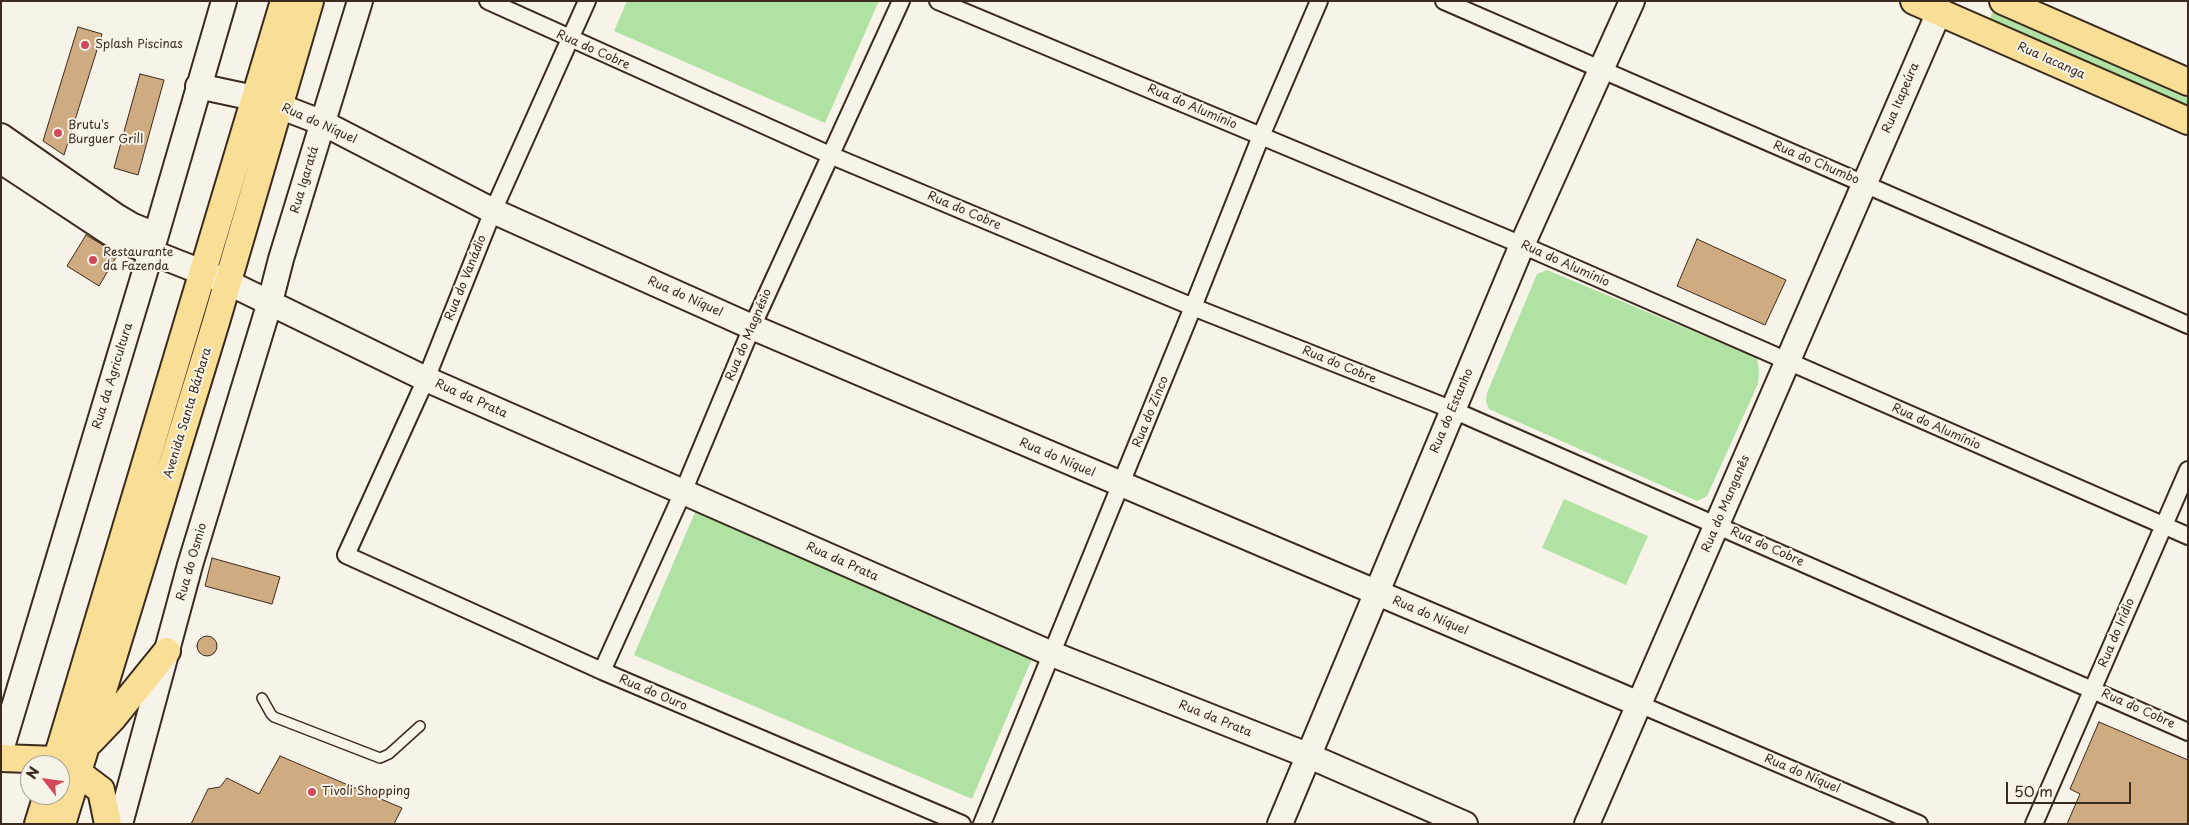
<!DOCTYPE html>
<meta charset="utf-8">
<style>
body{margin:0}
#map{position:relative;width:2189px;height:825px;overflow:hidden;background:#f7f3e8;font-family:"Playpen Sans",sans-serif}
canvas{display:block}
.frame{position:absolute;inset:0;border:2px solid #3b2a1e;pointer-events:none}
.north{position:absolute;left:20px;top:755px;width:50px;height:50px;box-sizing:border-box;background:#f7f3e8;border:1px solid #aca397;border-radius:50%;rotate:300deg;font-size:14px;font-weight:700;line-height:20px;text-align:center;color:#3b2a1e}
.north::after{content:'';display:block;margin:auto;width:18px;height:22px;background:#d1495b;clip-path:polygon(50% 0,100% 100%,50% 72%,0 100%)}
.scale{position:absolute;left:2006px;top:782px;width:125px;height:22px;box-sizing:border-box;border:2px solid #3b2a1e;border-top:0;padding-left:6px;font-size:15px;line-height:18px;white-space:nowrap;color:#3b2a1e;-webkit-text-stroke:4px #f7f3e8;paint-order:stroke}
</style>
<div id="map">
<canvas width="2189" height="825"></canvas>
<div class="frame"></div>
<div class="north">N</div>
<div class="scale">50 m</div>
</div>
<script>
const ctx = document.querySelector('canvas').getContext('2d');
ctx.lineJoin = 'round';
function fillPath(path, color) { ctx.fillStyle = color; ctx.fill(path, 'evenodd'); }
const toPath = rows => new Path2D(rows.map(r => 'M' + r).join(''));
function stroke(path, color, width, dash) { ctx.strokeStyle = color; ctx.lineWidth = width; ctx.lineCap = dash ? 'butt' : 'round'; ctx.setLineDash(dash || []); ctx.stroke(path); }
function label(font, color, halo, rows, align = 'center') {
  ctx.font = font + ' "Playpen Sans",sans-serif'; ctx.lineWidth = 4; ctx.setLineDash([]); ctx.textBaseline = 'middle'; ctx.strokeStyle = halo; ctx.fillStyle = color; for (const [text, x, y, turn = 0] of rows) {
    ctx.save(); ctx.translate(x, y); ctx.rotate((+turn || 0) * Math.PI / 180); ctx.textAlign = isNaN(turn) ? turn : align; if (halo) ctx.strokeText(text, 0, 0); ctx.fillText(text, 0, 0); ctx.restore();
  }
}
fillPath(toPath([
 [627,1,879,1,825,123,614,31],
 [1994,9,2188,92,2188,106,1989,20],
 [1547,270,1757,358,1759,371,1758,384,1707,496,1697,501,1489,409,1486,402,1487,393,1537,274],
 [1564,499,1648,536,1626,585,1542,548],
 [696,510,1034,654,972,799,634,655]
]), '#afe2a3');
const building = toPath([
 [78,27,102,34,64,155,43,141,78,27],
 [140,74,164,80,138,175,114,168,140,74],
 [86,235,118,254,99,286,67,266,86,235],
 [1697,239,1786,280,1765,325,1677,286,1697,239],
 [212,558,280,577,272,604,205,586,212,558],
 '197 646a10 10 0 1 1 20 0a10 10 0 1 1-20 0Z',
 [2099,722,2188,760,2188,824,2067,824,2080,794,2070,789,2099,722],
 [280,756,402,808,394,824,191,824,208,789,220,787,227,778,259,794,280,756]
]);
fillPath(building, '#cfab81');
stroke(building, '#3b2a1e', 1);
const lane = toPath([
 [262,698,271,714,274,717,380,758,389,754,420,726]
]);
const street = toPath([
 [488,1,830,155,1193,307,1453,410,2188,732],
 [587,1,493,211,426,379,346,555,602,671,962,824],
 [938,1,1522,245,2188,536],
 [1444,1,2188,325],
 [602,671,683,492,752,327,901,1],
 [1639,704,1919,824],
 [982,824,1193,307,1261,136,1319,1],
 [2034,824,2188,470]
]);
const secondary = toPath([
 [198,86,254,98,279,106,323,123,493,211,752,327,1639,704],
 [1,136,116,216,133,226,156,235],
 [1,161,110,233,128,243,227,282,426,379,1052,654,1307,755,1465,824],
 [1,750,156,235,224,1],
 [120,824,190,565,270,302,281,259,360,1],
 [1280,824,1522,245,1632,1],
 [1587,824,1939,12]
]);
const primary = toPath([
 [1914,1,2188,121],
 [2003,1,2188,82],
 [91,741,112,719,167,651],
 [1,758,57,760,77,772,101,790,108,824],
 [55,765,284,1],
 [38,824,47,795],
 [62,824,216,322,310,1]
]);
stroke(lane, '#3b2a1e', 12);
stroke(street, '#3b2a1e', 20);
stroke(secondary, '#3b2a1e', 28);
stroke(primary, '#3b2a1e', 30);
stroke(lane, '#f7f3e8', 9);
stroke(street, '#f7f3e8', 16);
stroke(secondary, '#f7f3e8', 24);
stroke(primary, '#f9df96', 26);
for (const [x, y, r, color] of [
 [85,45,5,"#d1495b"],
 [58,133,5,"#d1495b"],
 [93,260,5,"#d1495b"],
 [312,792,5,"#d1495b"]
]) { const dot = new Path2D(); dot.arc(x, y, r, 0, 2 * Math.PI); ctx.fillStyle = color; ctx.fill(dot); stroke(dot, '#f7f3e8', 2); }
label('12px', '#3b2a1e', '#f7f3e8', [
 ["Splash Piscinas",95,45],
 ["Brutu's",68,126],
 ["Burguer Grill",68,140],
 ["Restaurante",103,253],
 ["da Fazenda",103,267],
 ["Tivoli Shopping",322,792]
], 'left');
label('12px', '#3b2a1e', '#f7f3e8', [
 ["Rua do Cobre",593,50,24],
 ["Rua Iacanga",2051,61,24],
 ["Rua Itapeúra",1901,98,-67],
 ["Rua do Alumínio",1192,107,23],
 ["Rua do Níquel",319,124,24],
 ["Rua do Chumbo",1816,163,23],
 ["Rua Igaratá",305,180,-73],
 ["Rua do Cobre",964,211,23],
 ["Rua do Alumínio",1565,264,24],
 ["Rua do Vanádio",466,278,-68],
 ["Rua do Níquel",685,297,24],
 ["Rua do Magnésio",749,335,-67],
 ["Rua do Cobre",1339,365,22],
 ["Rua da Agricultura",113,376,-73],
 ["Rua da Prata",471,399,24],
 ["Rua do Estanho",1452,411,-67],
 ["Rua do Zinco",1151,412,-68],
 ["Avenida Santa Bárbara",188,413,-73],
 ["Rua do Alumínio",1936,427,24],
 ["Rua do Níquel",1057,458,23],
 ["Rua do Manganês",1726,504,-67],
 ["Rua do Cobre",1767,547,24],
 ["Rua do Osmio",192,562,-74],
 ["Rua da Prata",842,562,24],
 ["Rua do Níquel",1430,616,23],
 ["Rua do Irídio",2117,633,-67],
 ["Rua do Ouro",653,693,23],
 ["Rua do Cobre",2138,709,24],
 ["Rua da Prata",1215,719,22],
 ["Rua do Níquel",1802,774,23]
]);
</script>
